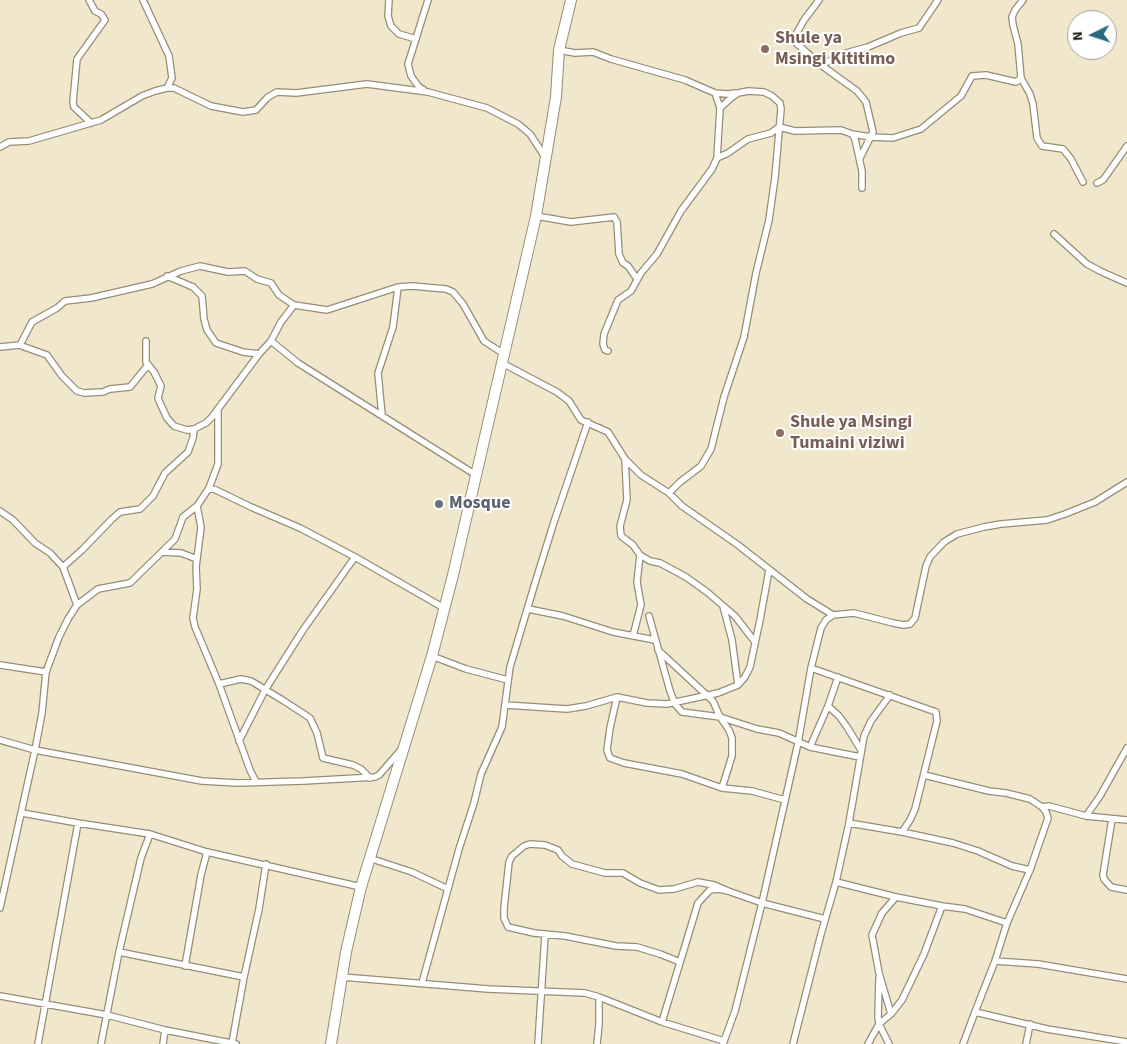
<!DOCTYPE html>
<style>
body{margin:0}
#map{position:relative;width:1127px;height:1044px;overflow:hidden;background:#f0e7cd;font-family:"Source Sans 3",sans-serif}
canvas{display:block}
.north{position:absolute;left:1067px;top:10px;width:50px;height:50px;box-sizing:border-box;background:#fff;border:1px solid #a3a29f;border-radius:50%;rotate:266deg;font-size:14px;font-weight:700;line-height:20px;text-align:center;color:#1a170e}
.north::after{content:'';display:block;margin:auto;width:18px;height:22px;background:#2b697f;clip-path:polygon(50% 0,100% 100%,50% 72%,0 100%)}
</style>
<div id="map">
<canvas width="1127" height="1044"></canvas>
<div class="north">N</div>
</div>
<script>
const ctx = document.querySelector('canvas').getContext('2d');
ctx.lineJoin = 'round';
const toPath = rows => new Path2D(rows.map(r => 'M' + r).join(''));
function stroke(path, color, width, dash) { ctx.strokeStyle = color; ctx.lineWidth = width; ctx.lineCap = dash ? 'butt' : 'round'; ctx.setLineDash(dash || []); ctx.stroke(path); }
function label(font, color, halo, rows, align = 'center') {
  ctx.font = font + ' "Source Sans 3",sans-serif'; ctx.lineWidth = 4; ctx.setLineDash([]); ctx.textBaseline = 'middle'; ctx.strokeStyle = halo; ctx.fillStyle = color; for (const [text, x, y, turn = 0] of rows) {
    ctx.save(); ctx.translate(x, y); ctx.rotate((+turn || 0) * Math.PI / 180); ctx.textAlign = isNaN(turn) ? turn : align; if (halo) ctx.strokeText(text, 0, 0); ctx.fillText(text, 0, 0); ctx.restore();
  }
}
const minor = toPath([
 [89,0,95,11,101,14,105,20,77,59,73,102,74,107,91,123],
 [143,0,169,56,172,78,167,88],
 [389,0,388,16,391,26,399,34,416,39],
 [819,0,804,20,795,36,796,43,821,65,857,91,866,102,873,132,860,158],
 [1023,0,1015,10,1012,17,1013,25,1018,44,1021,78,1030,94,1033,104,1037,138,1042,146,1063,149,1071,159,1083,182],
 [559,50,575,53,593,52,611,59,685,80,715,93,720,108,717,158,712,169,681,211,657,254,641,273,631,291,618,300,604,334,603,344,605,350,608,351],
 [821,65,846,53,868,47,901,33,919,28,938,0],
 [424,90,419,87,411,76,408,64,428,0],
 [715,93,727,94,736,93],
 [852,134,871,137,893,138,921,129,961,96,972,76,986,75,1016,82,1021,78],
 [0,147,9,142,29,141,101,120,142,96,155,91,167,88,174,88,211,106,243,112,256,110,268,97,277,92,296,93,367,84,428,92,487,108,518,124,530,134,545,157],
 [717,158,728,153,748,139,771,133,779,127,795,131,841,130,852,134,855,139,862,171,862,188],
 [1097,183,1103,180,1108,173,1127,146],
 [536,216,571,222,614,217,617,222,619,254,623,263,628,266,637,279],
 [1054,234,1087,264,1102,272,1127,283],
 [167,276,193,287,202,296,204,319,207,330,216,343,243,352,259,354],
 [146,341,146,362,154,372,161,386,158,398,160,403,167,418,174,426,187,430,194,429,206,423,212,417,259,354,271,341,281,322,294,305,327,310,398,287,412,286,446,289,453,292,463,304,484,341,504,354],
 [271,341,298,363,476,475],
 [19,345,47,355,62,376,77,391,84,393,103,392,110,389,130,387,148,365],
 [0,347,20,345,32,322,57,308,65,301,91,298,152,284,181,271,200,266,228,272,245,271,257,279,271,283,279,295,294,305],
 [502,363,557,392,569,401,581,420,608,432,625,459,641,475,669,493,682,506,738,545,807,599,833,615],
 [382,415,378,373,393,327,398,287],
 [625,459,627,500,620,526,621,536,633,545,640,555,637,582,641,605,633,636],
 [209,488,216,490,251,507,300,528,355,557,444,608],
 [669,493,680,482,701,466,711,449,724,397,744,337,756,273,769,220,775,177,781,109,780,103,772,96,764,92,748,91,738,93,731,98,720,108],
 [197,506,201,527,196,567,197,589,193,618,195,627,219,684,250,770,256,782],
 [0,511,13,520,35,543,50,553,63,567,77,605],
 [163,552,181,553,197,559],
 [640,555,650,561,660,563,686,577,707,592,735,616,755,642],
 [63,567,82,550,112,519,120,512,140,509,153,496,165,473,188,452,193,438,194,429],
 [723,606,732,640,738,685],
 [528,609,563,616,613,632,655,640],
 [649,616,670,691,675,704,682,712,720,717,757,729,779,733,810,747,860,757],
 [658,650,713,701,720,717,729,730,732,738,732,756,722,788],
 [432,656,466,669,508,680],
 [0,665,46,672],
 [811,668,936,712,937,721,915,809,910,820,902,832],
 [219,684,241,679,251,681,284,701,310,718,317,733,323,758,353,765,361,769,370,778],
 [617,697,610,728,607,750,610,758,624,763,682,774,722,788,752,791,785,800],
 [505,705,567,709,586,706,617,697,647,703,667,704,718,693,738,685,745,677,750,667,760,620,769,570],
 [828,706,839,716,847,727,861,750],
 [0,740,35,750,202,781,237,783,304,781,375,777,379,775,400,751],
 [239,741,265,690,303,630,355,557],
 [810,747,828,706,838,677],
 [924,775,989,791,1006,793,1030,799,1042,807,1046,812,1048,818,1030,870,1007,923,995,961,975,1012],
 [1042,807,1049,806,1086,816,1127,820],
 [22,813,78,823,150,834,207,852,361,887],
 [1086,816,1100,796,1127,748],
 [1112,819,1103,875,1104,879,1111,887,1127,890],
 [849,823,902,832,953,843,978,851,1012,866,1030,870],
 [369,858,412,872,448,889],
 [836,882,896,897,942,906,965,909,1007,923],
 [0,908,35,750,42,713,46,672,59,637,68,619,77,605,98,589,130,583,175,539,183,517,197,506,209,488,218,464,218,410],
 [119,952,244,977],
 [995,961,1038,964,1127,979],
 [680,962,660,954,637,947,616,946,565,936,534,933,508,927,504,918,504,908,509,862,512,856,524,846,530,844,545,845,558,850,562,856,572,864,605,873,623,873,640,883,659,890,674,889,698,882,714,885,728,891],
 [185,966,201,875,207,852],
 [342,977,488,989,585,993,599,997,662,1022,724,1041],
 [879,978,878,1017,879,1024,889,1044],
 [422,983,459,849,474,803,481,774,502,727,510,667,535,583,554,522,588,422],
 [0,996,107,1015,165,1030,236,1044],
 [891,1014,879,973,872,935,882,913,896,897],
 [662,1022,698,903,710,890,719,889,728,891,762,903,825,919],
 [232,1043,244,977,259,909,266,864],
 [38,1044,78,823],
 [101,1044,119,952,141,858,150,834],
 [163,1044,165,1030],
 [538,1044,545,935],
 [597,1044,599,1024,599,997],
 [723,1044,735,1011,762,903,798,743,811,668,821,628,826,620,833,615,854,613,893,623,904,625,910,624,915,618,926,566,930,557,944,542,957,534,984,527,1001,524,1047,520,1065,514,1095,502,1127,482],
 [793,1044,821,934,836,882,849,823,864,736,871,721,890,695],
 [868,1044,879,1024,891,1014,902,1000,924,954,942,906],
 [963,1044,975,1012,1047,1029,1127,1042],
 [1026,1044,1030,1024]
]);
const trunk = toPath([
 [331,1044,346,952,361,887,432,656,453,575,536,216,556,97,559,50,571,0]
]);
stroke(minor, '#968d76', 8);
stroke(trunk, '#968d76', 12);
stroke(minor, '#fff', 5.5);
stroke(trunk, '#fff', 10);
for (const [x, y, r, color] of [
 [765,49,5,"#8d6e63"],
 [780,433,5,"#8d6e63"],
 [439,504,5,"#6b7280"]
]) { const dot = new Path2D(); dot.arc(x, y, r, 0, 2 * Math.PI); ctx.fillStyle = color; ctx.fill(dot); stroke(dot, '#fff', 2); }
label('bold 18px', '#785e54', '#fff', [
 ["Shule ya",775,39],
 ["Msingi Kititimo",775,60],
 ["Shule ya Msingi",790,423],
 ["Tumaini viziwi",790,444]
], 'left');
label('bold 18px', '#5b616d', '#fff', [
 ["Mosque",449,504]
], 'left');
</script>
